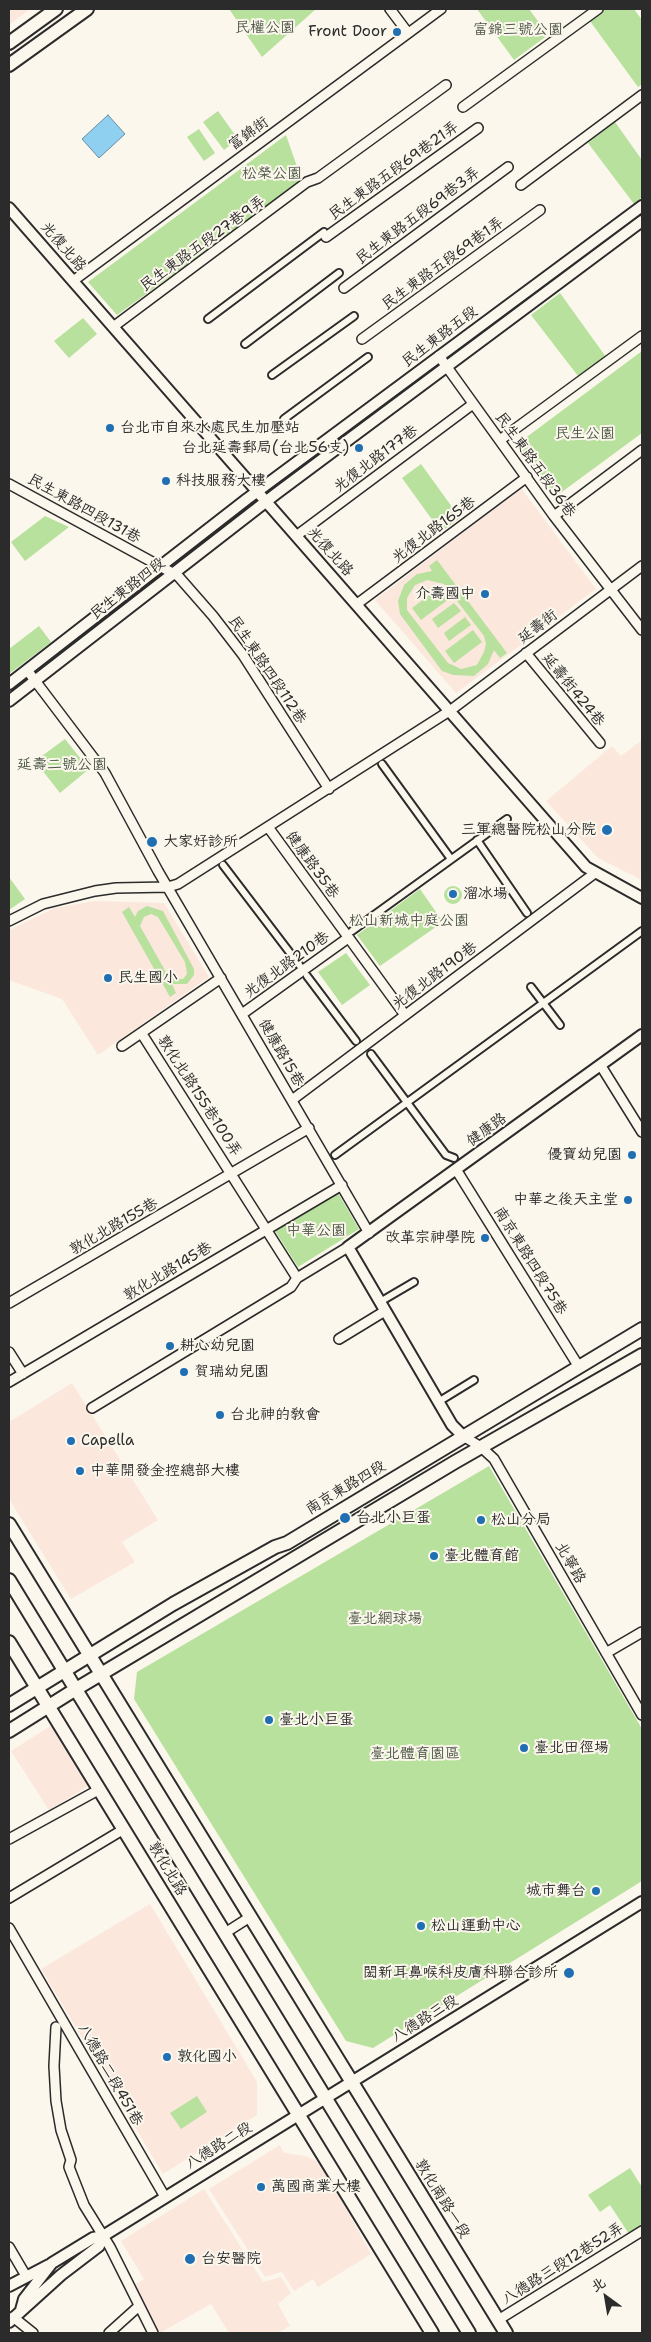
<!DOCTYPE html>
<meta charset="utf-8">
<style>
body{margin:0}
#map{position:relative;width:651px;height:2342px;overflow:hidden;background:#fbf7ec;font-family:"Shantell Sans","LXGW WenKai TC",sans-serif}
canvas{display:block}
.frame{position:absolute;inset:0;border:10px solid #2b2b2b;pointer-events:none}
.north{position:absolute;left:581px;top:2272px;width:50px;height:50px;-webkit-text-stroke:4px #fbf7ec;paint-order:stroke;rotate:328deg;font-size:14px;font-weight:700;line-height:20px;text-align:center;color:#2b2b2b}
.north::after{content:'';display:block;margin:auto;width:18px;height:22px;background:#2b2b2b;clip-path:polygon(50% 0,100% 100%,50% 72%,0 100%)}
</style>
<div id="map">
<canvas width="651" height="2342"></canvas>
<div class="frame"></div>
<div class="north">北</div>
</div>
<script>
const ctx = document.querySelector('canvas').getContext('2d');
ctx.lineJoin = 'round';
function fillPath(path, color) { ctx.fillStyle = color; ctx.fill(path, 'evenodd'); }
const toPath = rows => new Path2D(rows.map(r => 'M' + r).join(''));
function stroke(path, color, width, dash) { ctx.strokeStyle = color; ctx.lineWidth = width; ctx.lineCap = dash ? 'butt' : 'round'; ctx.setLineDash(dash || []); ctx.stroke(path); }
function label(font, color, halo, rows, align = 'center') {
  ctx.font = font + ' "Shantell Sans","LXGW WenKai TC",sans-serif'; ctx.lineWidth = 4; ctx.setLineDash([]); ctx.textBaseline = 'middle'; ctx.strokeStyle = halo; ctx.fillStyle = color; for (const [text, x, y, turn = 0] of rows) {
    ctx.save(); ctx.translate(x, y); ctx.rotate((+turn || 0) * Math.PI / 180); ctx.textAlign = isNaN(turn) ? turn : align; if (halo) ctx.strokeText(text, 0, 0); ctx.fillText(text, 0, 0); ctx.restore();
  }
}
fillPath(toPath([
 [9,9,30,9,9,25],
 [521,488,596,589,456,693,375,600],
 [642,740,642,880,598,858,546,801,612,746,621,756],
 [94,901,164,903,209,977,98,1055,62,999,9,980,9,930,55,908],
 [72,1383,158,1520,122,1542,135,1562,71,1599,9,1499,9,1422],
 [52,1725,90,1785,49,1810,11,1751],
 [150,1904,257,2082,257,2115,163,2174,41,1969],
 [280,2145,284,2153,305,2156,321,2163,371,2254,318,2287,313,2279,294,2291,282,2272,265,2277,209,2189],
 [204,2189,263,2282,281,2277,291,2293,278,2304,290,2326,278,2333,229,2333,211,2304,160,2333,156,2333,146,2314,147,2309,134,2285,144,2279,121,2241]
]), '#fce7dd');
fillPath(toPath([
 [229,9,316,9,262,57],
 [477,9,529,9,548,35,514,60],
 [598,9,634,9,642,20,642,84,638,87,587,17],
 [218,111,238,139,224,150,203,122],
 [615,122,642,160,642,197,634,204,588,143],
 [199,129,215,153,204,161,187,137],
 [286,135,302,181,117,315,88,282],
 [560,293,606,357,578,376,531,315],
 [83,318,97,334,69,358,54,341],
 [642,351,642,433,555,497,516,445],
 [421,464,460,518,441,532,402,478],
 [45,516,69,527,25,561,11,542],
 [437,560,507,653,500,658,494,650,488,664,474,676,453,675,442,671,400,614,398,601,404,585,417,574,432,571,429,566],
 [427,580,444,584,484,636,486,644,484,652,477,665,461,669,448,663,407,610,407,598,415,585],
 [440,587,449,599,421,620,412,608],
 [454,603,461,611,438,628,432,619],
 [465,617,471,625,449,641,444,633],
 [39,626,51,642,9,674,9,649],
 [473,630,482,642,454,663,445,651],
 [65,739,89,769,60,793,35,761],
 [9,877,25,899,9,910],
 '444 895a9 9 0 1 1 18 0a9 9 0 1 1-18 0Z',
 [420,889,443,922,380,966,357,935],
 [147,906,163,911,194,969,194,975,187,984,172,984,176,993,170,997,122,912,129,907,135,917,138,911],
 [151,914,158,917,185,962,187,974,183,979,171,978,167,974,140,926,144,917],
 [346,953,370,985,342,1005,318,972],
 [338,1193,359,1229,298,1267,275,1231],
 [489,1466,642,1729,642,1881,373,2048,346,2041,134,1699,137,1672],
 [197,2096,207,2112,181,2129,170,2113],
 [630,2168,642,2187,642,2226,629,2234,610,2205,600,2212,588,2195]
]), '#b8e19d');
const water = toPath([
 [108,115,125,134,99,158,82,139,108,115]
]);
fillPath(water, '#8fcff0');
stroke(water, '#678da1', 1);
const pedestrian = toPath([
 [208,319,324,232],
 [245,344,339,273],
 [272,375,354,316],
 [284,419,368,357],
 [382,764,451,859],
 [477,840,527,913],
 [223,865,300,966],
 [352,931,507,819],
 [307,976,356,1041],
 [531,987,560,1025],
 [371,1054,446,1155,454,1158],
 [335,1155,642,931],
 [385,1299,414,1282],
 [443,1399,474,1380]
]);
const minor = toPath([
 [390,9,408,33],
 [463,107,598,9],
 [521,185,642,95],
 [326,237,478,128],
 [73,281,441,9],
 [344,288,508,167],
 [113,327,307,182,318,178,446,85],
 [362,339,540,210],
 [439,356,554,516,642,630],
 [500,440,642,336],
 [9,484,178,576,213,616,243,655,329,789],
 [554,516,642,450],
 [296,536,473,404],
 [357,604,527,477],
 [526,653,600,743],
 [27,670,105,773,158,871,369,1233],
 [268,827,405,1015],
 [9,921,43,904,95,891,116,888,168,887,178,884,451,710,642,566],
 [242,1014,348,938],
 [142,1034,297,1278],
 [122,1046,221,978],
 [601,1066,642,1132],
 [292,1100,595,873],
 [457,1171,579,1367],
 [9,1303,309,1128],
 [339,1339,385,1311],
 [9,1352,23,1374],
 [9,1382,342,1185],
 [92,1408,291,1287,297,1278,348,1247],
 [463,1436,481,1447,494,1459,642,1715],
 [606,1653,642,1632],
 [9,1839,100,1789],
 [9,1898,124,1829],
 [9,1928,165,2197],
 [225,1933,250,1917],
 [56,2027,54,2066,56,2101,61,2130,71,2160,69,2167,84,2205,110,2247,153,2333],
 [9,2247,26,2276],
 [13,2317,33,2333],
 [498,2320,642,2231],
 [109,2333,139,2306]
]);
const tertiary = toPath([
 [9,208,586,867,642,898],
 [9,684,247,499,642,206],
 [9,701,277,493,642,221],
 [463,1436,452,1425,348,1247,642,1035],
 [9,2286,49,2265],
 [21,2310,24,2299,52,2263,93,2238,103,2236,642,1902],
 [9,2322,61,2275,99,2246,103,2236]
]);
const secondary = toPath([
 [9,43,56,9],
 [9,65,87,9],
 [9,1524,506,2333],
 [9,1580,469,2333],
 [9,1642,432,2333],
 [9,1705,173,1604,275,1547,287,1543,642,1329],
 [9,1731,76,1689,455,1462,642,1355]
]);
stroke(pedestrian, '#2b2b2b', 10);
stroke(minor, '#2b2b2b', 12);
stroke(tertiary, '#2b2b2b', 14);
stroke(secondary, '#2b2b2b', 16);
stroke(pedestrian, '#fbf7ec', 6);
stroke(minor, '#fbf7ec', 9);
stroke(tertiary, '#fbf7ec', 10);
stroke(secondary, '#fbf7ec', 12);
for (const [x, y, r, color] of [
 [397,32,5,"#1f6fb2"],
 [110,428,5,"#1f6fb2"],
 [359,448,5,"#1f6fb2"],
 [166,481,5,"#1f6fb2"],
 [485,594,5,"#1f6fb2"],
 [607,830,6,"#1f6fb2"],
 [152,842,6,"#1f6fb2"],
 [453,894,5,"#1f6fb2"],
 [108,978,5,"#1f6fb2"],
 [632,1155,5,"#1f6fb2"],
 [628,1200,5,"#1f6fb2"],
 [485,1238,5,"#1f6fb2"],
 [170,1346,5,"#1f6fb2"],
 [184,1372,5,"#1f6fb2"],
 [220,1415,5,"#1f6fb2"],
 [71,1441,5,"#1f6fb2"],
 [80,1471,5,"#1f6fb2"],
 [345,1518,6,"#1f6fb2"],
 [481,1520,5,"#1f6fb2"],
 [434,1556,5,"#1f6fb2"],
 [269,1720,5,"#1f6fb2"],
 [524,1748,5,"#1f6fb2"],
 [596,1891,5,"#1f6fb2"],
 [421,1926,5,"#1f6fb2"],
 [569,1973,6,"#1f6fb2"],
 [167,2057,5,"#1f6fb2"],
 [261,2187,5,"#1f6fb2"],
 [190,2259,6,"#1f6fb2"]
]) { const dot = new Path2D(); dot.arc(x, y, r, 0, 2 * Math.PI); ctx.fillStyle = color; ctx.fill(dot); stroke(dot, '#fbf7ec', 2); }
label('15px', '#4e5848', '#fbf7ec', [
 ["民權公園",265,28],
 ["富錦三號公園",518,30],
 ["松榮公園",272,174],
 ["民生公園",585,434],
 ["延壽二號公園",62,765],
 ["松山新城中庭公園",409,921],
 ["中華公園",316,1231],
 ["臺北網球場",385,1619],
 ["臺北體育園區",415,1754]
]);
label('15px', '#2b2b2b', '#fbf7ec', [
 ["Front Door",387,32,"right"],
 ["台北市自來水處民生加壓站",120,428],
 ["台北延壽郵局(台北56支)",349,448,"right"],
 ["科技服務大樓",176,481],
 ["介壽國中",475,594,"right"],
 ["三軍總醫院松山分院",596,830,"right"],
 ["大家好診所",163,842],
 ["溜冰場",463,894],
 ["民生國小",118,978],
 ["優寶幼兒園",622,1155,"right"],
 ["中華之後天主堂",618,1200,"right"],
 ["改革宗神學院",475,1238,"right"],
 ["耕心幼兒園",180,1346],
 ["賀瑞幼兒園",194,1372],
 ["台北神的教會",230,1415],
 ["Capella",81,1441],
 ["中華開發金控總部大樓",90,1471],
 ["台北小巨蛋",356,1518],
 ["松山分局",491,1520],
 ["臺北體育館",444,1556],
 ["臺北小巨蛋",279,1720],
 ["臺北田徑場",534,1748],
 ["城市舞台",586,1891,"right"],
 ["松山運動中心",431,1926],
 ["閎新耳鼻喉科皮膚科聯合診所",558,1973,"right"],
 ["敦化國小",177,2057],
 ["萬國商業大樓",271,2187],
 ["台安醫院",201,2259]
], 'left');
label('15px', '#2b2b2b', '#fbf7ec', [
 ["富錦街",249,134,-36],
 ["民生東路五段69巷21弄",394,171,-36],
 ["民生東路五段69巷3弄",418,216,-37],
 ["民生東路五段27巷9弄",203,244,-36],
 ["光復北路",63,247,49],
 ["民生東路五段69巷1弄",443,264,-36],
 ["民生東路五段",440,337,-37],
 ["光復北路177巷",376,459,-37],
 ["民生東路五段36巷",535,465,54],
 ["民生東路四段131巷",84,509,29],
 ["光復北路165巷",434,530,-37],
 ["光復北路",330,552,48],
 ["民生東路四段",128,589,-38],
 ["延壽街",538,627,-37],
 ["民生東路四段112巷",267,670,56],
 ["延壽街424巷",573,690,51],
 ["健康路35巷",312,865,54],
 ["光復北路210巷",287,965,-36],
 ["光復北路190巷",435,976,-37],
 ["健康路15巷",281,1053,60],
 ["敦化北路155巷100弄",199,1096,57],
 ["健康路",487,1130,-36],
 ["敦化北路155巷",114,1227,-30],
 ["南京東路四段75巷",530,1261,58],
 ["敦化北路145巷",168,1272,-31],
 ["南京東路四段",346,1488,-31],
 ["北寧路",570,1563,60],
 ["敦化北路",167,1869,59],
 ["八德路三段",425,2019,-32],
 ["八德路二段451巷",110,2075,60],
 ["八德路二段",219,2146,-32],
 ["敦化南路一段",442,2199,58],
 ["八德路三段12巷52弄",563,2264,-32]
]);
</script>
